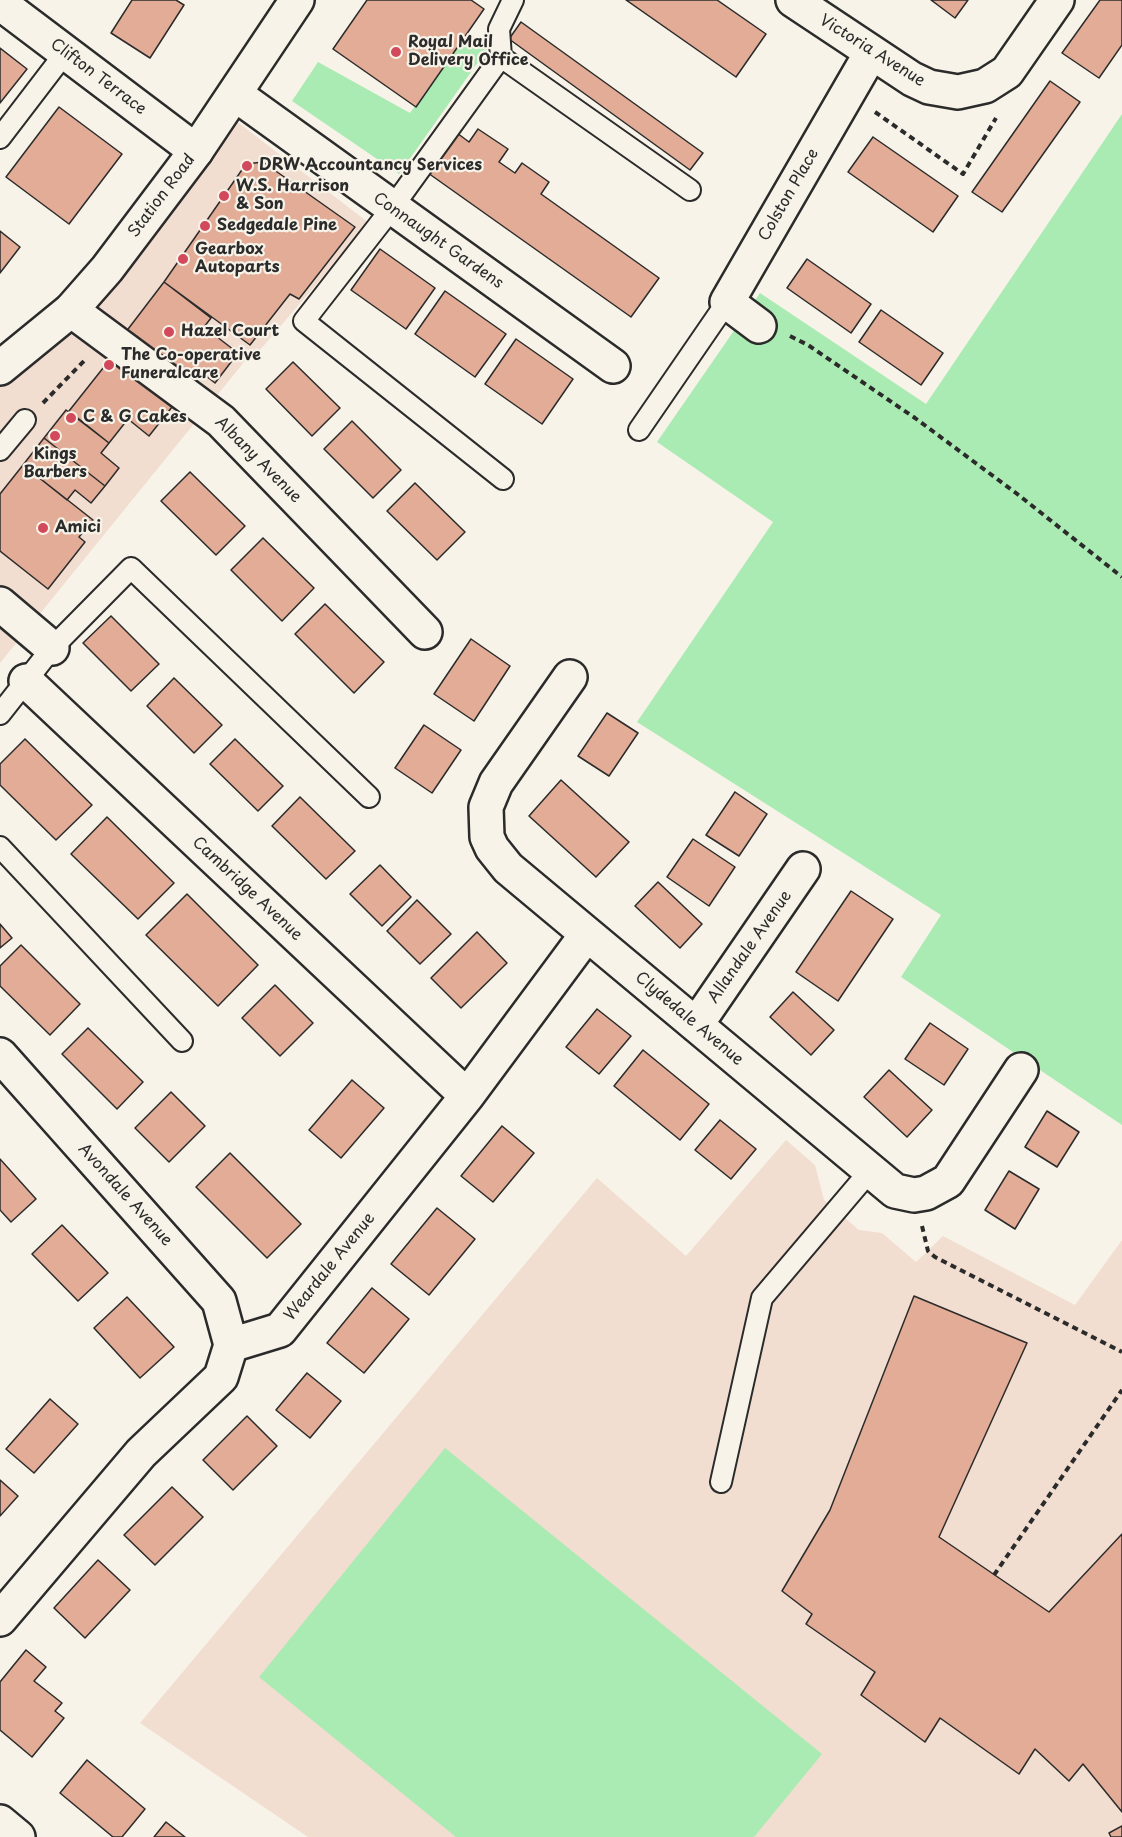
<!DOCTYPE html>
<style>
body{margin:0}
canvas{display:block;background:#f7f3e8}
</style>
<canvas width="1122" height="1837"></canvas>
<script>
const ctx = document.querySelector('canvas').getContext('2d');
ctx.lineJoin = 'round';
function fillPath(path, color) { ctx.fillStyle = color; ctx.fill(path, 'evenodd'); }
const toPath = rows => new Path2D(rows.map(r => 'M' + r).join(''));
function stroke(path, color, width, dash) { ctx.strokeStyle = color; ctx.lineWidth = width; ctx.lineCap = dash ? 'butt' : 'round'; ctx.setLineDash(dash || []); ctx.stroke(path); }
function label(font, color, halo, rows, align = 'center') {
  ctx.font = font + ' "Playpen Sans",sans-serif'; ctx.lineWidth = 4.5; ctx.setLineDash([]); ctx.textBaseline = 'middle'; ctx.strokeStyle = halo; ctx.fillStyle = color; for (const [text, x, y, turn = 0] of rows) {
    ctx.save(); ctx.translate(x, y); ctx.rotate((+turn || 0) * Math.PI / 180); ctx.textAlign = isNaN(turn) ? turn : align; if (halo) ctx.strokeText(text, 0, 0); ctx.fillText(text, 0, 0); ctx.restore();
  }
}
fillPath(toPath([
 [214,104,369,223,260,350,253,351,0,663,0,375],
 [786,1140,815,1165,824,1200,859,1230,882,1233,916,1262,943,1236,1075,1305,1122,1240,1122,1837,308,1837,140,1723,597,1178,686,1256]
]), '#f1ded0');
fillPath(toPath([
 [468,32,488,48,399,174,292,101,318,62,410,113],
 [1122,114,1122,1125,901,977,941,915,637,722,773,522,657,442,760,293,926,404],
 [445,1448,822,1754,754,1837,456,1837,259,1677]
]), '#aaebb3');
const building = toPath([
 [132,0,176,0,184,5,150,58,111,33,132,0],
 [367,0,471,0,484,9,416,107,333,49,367,0],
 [626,0,717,0,766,34,736,77,626,0],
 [931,0,968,0,955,18,931,0],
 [1100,0,1122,0,1122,45,1099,78,1062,53,1100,0],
 [521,22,703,153,690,170,509,39,521,22],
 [0,48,27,69,0,103,0,48],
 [1050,81,1080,102,1002,212,972,192,1050,81],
 [59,107,122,154,69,224,6,177,59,107],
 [478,129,508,149,499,162,515,173,522,163,549,182,541,194,659,278,631,317,428,173,457,133,469,142,478,129],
 [873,137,958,196,933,232,848,172,873,137],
 [263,162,355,227,299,299,290,294,250,345,164,282,246,164,263,162],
 [0,231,20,247,0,273,0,231],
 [380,249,435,288,406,329,351,290,380,249],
 [807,259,871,304,851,333,787,288,807,259],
 [164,282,211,318,204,327,238,353,215,383,197,369,185,385,122,337,164,282],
 [445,291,506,334,475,377,415,334,445,291],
 [881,310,943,353,921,385,859,342,881,310],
 [516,339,573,379,542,424,485,384,516,339],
 [115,353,176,402,149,436,128,419,109,443,69,411,115,353],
 [293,362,340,408,312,436,266,389,293,362],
 [66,410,109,443,101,453,119,468,105,486,44,438,66,410],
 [352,421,401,470,373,498,324,449,352,421],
 [44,438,105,486,91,503,75,490,67,500,23,465,44,438],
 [23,465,93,520,79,537,85,542,48,589,0,551,0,494,23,465],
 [190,472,245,526,216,555,161,501,190,472],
 [415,483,465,532,437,560,387,511,415,483],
 [263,538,314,588,282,621,231,570,263,538],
 [325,604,384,662,354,693,295,634,325,604],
 [111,616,159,664,131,691,83,643,111,616],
 [471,639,510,666,474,721,434,694,471,639],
 [174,678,222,725,194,753,147,706,174,678],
 [607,713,638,733,609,776,578,756,607,713],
 [424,725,461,750,432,793,395,768,424,725],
 [25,739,92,805,56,840,0,785,0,764,25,739],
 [235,739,283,786,258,811,210,764,235,739],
 [561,780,629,842,596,877,529,816,561,780],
 [735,792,767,814,739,856,706,835,735,792],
 [300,797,355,851,326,879,272,826,300,797],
 [107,817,174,883,138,919,71,854,107,817],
 [693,839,735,867,709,906,667,877,693,839],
 [380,865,411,897,382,926,350,894,380,865],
 [658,882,702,924,680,948,635,906,658,882],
 [851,891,893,919,838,1001,796,972,851,891],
 [187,894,258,965,218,1006,146,935,187,894],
 [417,900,451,934,420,964,387,931,417,900],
 [0,924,12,938,0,948,0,924],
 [477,932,507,963,461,1008,431,978,477,932],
 [21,945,80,1004,50,1035,0,986,0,966,21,945],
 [275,985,313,1023,280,1056,242,1018,275,985],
 [793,992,834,1030,811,1055,770,1017,793,992],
 [597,1009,631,1036,599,1074,566,1047,597,1009],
 [930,1023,968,1049,944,1085,905,1059,930,1023],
 [88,1028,143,1082,117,1109,62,1054,88,1028],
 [643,1050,709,1104,680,1140,614,1086,643,1050],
 [889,1070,932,1110,907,1137,864,1097,889,1070],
 [352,1080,384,1108,341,1158,309,1130,352,1080],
 [171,1092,205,1126,169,1162,135,1128,171,1092],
 [1047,1111,1079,1132,1057,1167,1025,1147,1047,1111],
 [720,1120,756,1149,731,1179,695,1150,720,1120],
 [502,1126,534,1153,493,1202,461,1176,502,1126],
 [230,1153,301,1224,267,1258,196,1187,230,1153],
 [0,1159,36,1199,11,1222,0,1210,0,1159],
 [1009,1171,1039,1189,1015,1229,985,1210,1009,1171],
 [437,1208,475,1239,429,1295,391,1264,437,1208],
 [62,1225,108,1273,78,1301,32,1254,62,1225],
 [372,1288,409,1319,364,1373,327,1343,372,1288],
 [914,1296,1027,1343,939,1537,1049,1612,1122,1534,1122,1812,1083,1764,1069,1781,1035,1749,1019,1774,940,1718,925,1742,861,1695,875,1672,806,1624,812,1614,782,1591,830,1510,914,1296],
 [127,1297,174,1347,140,1378,94,1328,127,1297],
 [307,1373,341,1401,310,1438,276,1410,307,1373],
 [50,1399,78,1424,34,1473,6,1449,50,1399],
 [247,1416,277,1446,233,1490,203,1460,247,1416],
 [0,1480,18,1496,0,1516,0,1480],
 [172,1487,203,1517,155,1565,124,1535,172,1487],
 [98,1560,130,1590,85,1638,54,1608,98,1560],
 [26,1650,46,1667,34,1681,62,1703,55,1711,64,1718,32,1757,0,1730,0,1682,26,1650],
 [87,1760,145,1809,122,1837,113,1837,60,1793,87,1760],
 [166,1822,185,1837,154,1837,166,1822],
 [1122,1826,1122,1837,1111,1837,1109,1833,1122,1826]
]);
fillPath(building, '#e2ac97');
stroke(building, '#2b2b2b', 1.5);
const lane = toPath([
 [501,57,499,29,513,0],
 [0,138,65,53],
 [639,430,727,302],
 [0,450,25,420],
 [503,479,304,321,392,208,501,57,690,190],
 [0,714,52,648,131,568,369,797],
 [0,847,182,1041],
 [721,1482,762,1298,869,1172]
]);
const street = toPath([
 [793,0,912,79,929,87,958,92,985,86,1007,72,1057,0],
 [0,3,196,151],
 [235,94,613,366],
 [71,310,221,421,425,632],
 [759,326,727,302,871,53],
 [0,604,52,648],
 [570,677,496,783,486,807,487,837,492,848,508,868,895,1191,914,1195,926,1193,948,1181,1021,1070],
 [26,681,467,1096],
 [696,1025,803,869],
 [0,1055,219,1301,231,1345],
 [231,1345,280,1330,467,1096,587,934],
 [0,1619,141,1453,221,1377,231,1345],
 [0,1822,18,1837]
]);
const secondary = toPath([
 [0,368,71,310,107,269,196,151,297,0]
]);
stroke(lane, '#2b2b2b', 24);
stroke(street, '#2b2b2b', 38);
stroke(secondary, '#2b2b2b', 38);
stroke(toPath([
 [875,112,963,174,996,118],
 [790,336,808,345,915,418,1016,493,1122,577],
 [43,403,84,361],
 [922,1226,928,1251,935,1257,1122,1352],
 [994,1575,1122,1390]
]), '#2b2b2b', 4, [6, 4.5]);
stroke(lane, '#f7f3e8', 20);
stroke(street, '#f7f3e8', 33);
stroke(secondary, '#f7f3e8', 33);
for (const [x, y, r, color] of [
 [396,52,6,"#d1495b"],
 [247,166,6,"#d1495b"],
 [224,196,6,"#d1495b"],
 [205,226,6,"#d1495b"],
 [183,259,6,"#d1495b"],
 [169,332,6,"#d1495b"],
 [109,365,6,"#d1495b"],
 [71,418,6,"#d1495b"],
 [55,436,6,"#d1495b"],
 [43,528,6,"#d1495b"]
]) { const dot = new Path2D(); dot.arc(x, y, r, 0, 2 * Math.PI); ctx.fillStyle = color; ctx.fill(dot); stroke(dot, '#f7f3e8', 2); }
label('bold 16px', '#2b2b2b', '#f7f3e8', [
 ["Royal Mail",408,43],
 ["Delivery Office",408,61],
 ["DRW Accountancy Services",259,166],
 ["W.S. Harrison",236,187],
 ["& Son",236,205],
 ["Sedgedale Pine",217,226],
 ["Gearbox",195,250],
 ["Autoparts",195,268],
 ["Hazel Court",181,332],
 ["The Co-operative",121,356],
 ["Funeralcare",121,374],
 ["C & G Cakes",83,418],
 ["Kings",55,455,"center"],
 ["Barbers",55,473,"center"],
 ["Amici",55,528]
], 'left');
label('16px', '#2b2b2b', '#f7f3e8', [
 ["Victoria Avenue",872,51,32],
 ["Clifton Terrace",98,77,37],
 ["Colston Place",789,195,-60],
 ["Station Road",162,196,-53],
 ["Connaught Gardens",438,241,35],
 ["Albany Avenue",258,460,45],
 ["Cambridge Avenue",247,889,43],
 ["Allandale Avenue",750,947,-55],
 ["Clydedale Avenue",689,1019,40],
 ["Avondale Avenue",125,1195,48],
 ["Weardale Avenue",330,1267,-51]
]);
</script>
